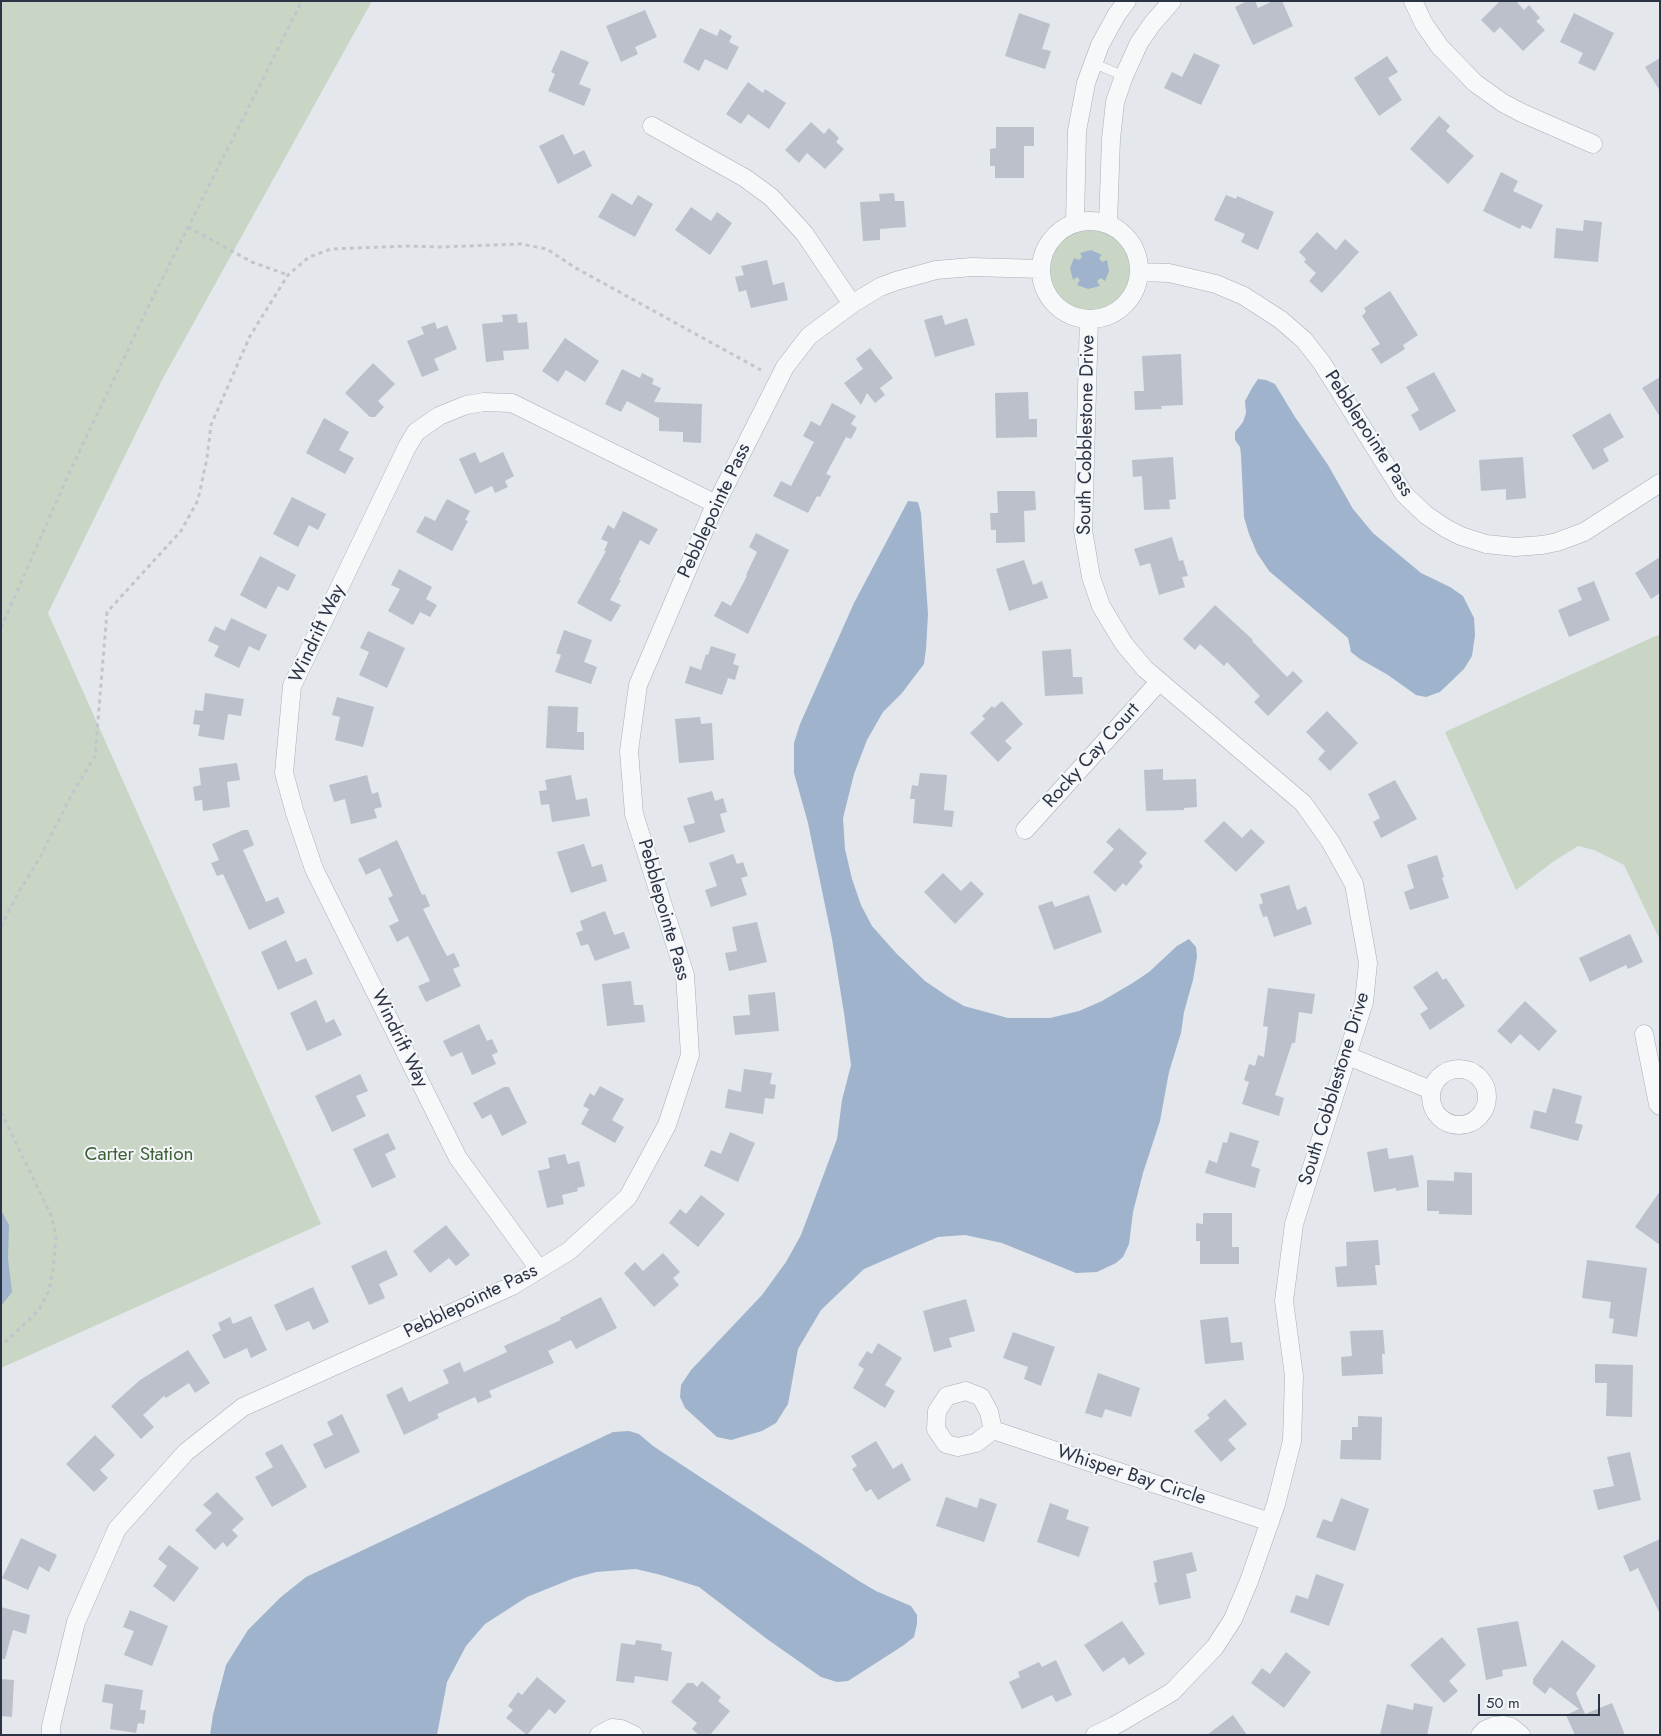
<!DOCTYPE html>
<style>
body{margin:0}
#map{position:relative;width:1661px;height:1736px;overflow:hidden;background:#e4e7ec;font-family:Jost,sans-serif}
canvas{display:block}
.frame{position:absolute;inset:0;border:2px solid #2b3445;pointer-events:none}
.scale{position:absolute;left:1478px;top:1694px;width:122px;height:22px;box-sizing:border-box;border:2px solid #2b3445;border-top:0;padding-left:6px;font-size:15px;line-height:18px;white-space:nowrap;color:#2b3445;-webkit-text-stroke:4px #f4f6f9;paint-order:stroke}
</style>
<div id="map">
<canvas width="1661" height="1736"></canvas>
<div class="frame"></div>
<div class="scale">50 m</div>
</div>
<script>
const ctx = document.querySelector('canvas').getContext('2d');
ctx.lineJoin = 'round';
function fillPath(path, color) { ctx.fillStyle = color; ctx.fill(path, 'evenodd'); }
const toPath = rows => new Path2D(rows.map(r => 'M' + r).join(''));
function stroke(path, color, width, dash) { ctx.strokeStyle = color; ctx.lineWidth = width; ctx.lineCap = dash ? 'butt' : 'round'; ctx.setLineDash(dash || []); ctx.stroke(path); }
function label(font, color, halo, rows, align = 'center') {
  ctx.font = font + ' Jost,sans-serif'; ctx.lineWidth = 4; ctx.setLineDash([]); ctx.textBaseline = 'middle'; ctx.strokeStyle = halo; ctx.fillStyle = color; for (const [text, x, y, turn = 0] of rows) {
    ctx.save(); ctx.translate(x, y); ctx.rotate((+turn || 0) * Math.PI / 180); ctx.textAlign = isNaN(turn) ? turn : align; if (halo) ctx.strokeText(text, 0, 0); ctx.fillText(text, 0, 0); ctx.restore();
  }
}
fillPath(toPath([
 [1,1,372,1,162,380,48,613,321,1224,1,1368],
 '1050 270a40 40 0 1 1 80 0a40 40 0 1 1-80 0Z',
 [1660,634,1660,940,1624,865,1594,850,1578,846,1554,861,1516,890,1445,732]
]), '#c9d6c5');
fillPath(toPath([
 [1091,250,1102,255,1099,258,1102,262,1107,260,1109,271,1105,281,1101,278,1097,281,1100,286,1088,289,1077,285,1080,280,1077,277,1073,280,1070,268,1074,258,1079,260,1082,257,1080,253],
 [1258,379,1266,380,1275,384,1295,417,1328,465,1353,509,1373,533,1421,573,1450,587,1463,596,1474,618,1475,635,1472,656,1464,669,1440,692,1426,697,1416,695,1388,675,1360,659,1351,652,1348,638,1269,571,1257,553,1249,534,1244,517,1241,455,1240,447,1235,440,1235,432,1243,422,1246,413,1245,401,1252,388],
 [908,501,918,502,921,513,928,614,926,649,924,664,902,693,883,712,867,740,854,774,843,818,845,849,852,879,861,905,872,926,896,953,925,981,947,996,964,1006,1008,1018,1050,1018,1079,1011,1102,1001,1131,984,1149,972,1177,946,1189,939,1196,947,1197,957,1193,980,1184,1012,1181,1033,1169,1072,1160,1121,1143,1173,1133,1212,1129,1244,1123,1257,1116,1263,1097,1272,1076,1273,1002,1243,965,1235,938,1237,864,1269,821,1310,798,1349,788,1404,776,1423,762,1431,731,1440,717,1437,685,1408,680,1397,681,1385,691,1370,762,1295,786,1262,801,1235,837,1139,842,1100,851,1065,844,1013,832,939,808,823,794,773,794,743,800,724,854,603],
 [1,1210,9,1225,8,1259,12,1292,1,1306],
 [629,1431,639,1434,653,1446,859,1581,876,1591,911,1606,917,1615,917,1624,914,1637,904,1645,848,1681,837,1682,821,1677,767,1639,699,1587,661,1575,636,1569,596,1572,574,1578,527,1597,485,1624,466,1646,447,1682,437,1735,210,1735,213,1715,226,1665,248,1630,281,1597,306,1577,613,1432]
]), '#9fb4cc');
fillPath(toPath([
 [1247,1,1255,1,1258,8,1273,1,1282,1,1293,26,1253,45,1235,7],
 [1500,1,1516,1,1524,10,1529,5,1540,18,1536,21,1545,30,1523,51,1500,27,1494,33,1481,20],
 [645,10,657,37,635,47,638,54,621,62,606,26],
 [1019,13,1050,24,1042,49,1051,51,1045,69,1005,56],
 [1574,13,1614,33,1595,71,1578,63,1583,53,1560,42],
 [700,28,717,36,720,29,732,36,729,42,739,47,727,70,705,59,699,71,683,62],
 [561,50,589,62,579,84,591,89,584,106,548,91,555,74,551,72],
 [1194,53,1220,65,1201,105,1164,88,1172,72,1182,77],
 [1387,56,1398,72,1388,78,1402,100,1379,116,1354,78],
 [1660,58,1660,91,1645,67],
 [748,82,763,93,765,89,786,103,769,129,748,114,741,124,726,114],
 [1439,116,1450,126,1446,131,1474,156,1448,184,1410,149],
 [811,122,824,134,829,128,839,138,836,142,844,149,825,169,807,153,799,163,785,150],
 [996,127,1034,127,1034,146,1024,146,1024,178,995,178,995,166,990,166,990,149,996,148],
 [563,134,574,155,584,150,592,166,558,184,539,146],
 [1501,172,1518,181,1513,191,1543,205,1531,229,1522,225,1520,229,1483,211],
 [612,193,632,205,638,195,653,204,635,237,598,217],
 [894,193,895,201,904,201,906,227,880,229,880,240,863,241,860,202,880,201,879,194],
 [1226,195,1236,199,1237,196,1274,212,1258,250,1241,242,1245,234,1214,220],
 [691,207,711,221,717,212,732,223,710,255,675,230],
 [1584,220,1602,222,1598,262,1554,258,1556,228,1583,231],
 [1317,232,1336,250,1345,239,1359,252,1322,293,1309,281,1316,273,1304,262,1306,259,1299,252],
 [767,260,773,285,784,282,788,300,751,308,746,290,739,292,735,277,744,275,741,266],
 [1390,291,1418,335,1403,345,1405,349,1381,364,1371,349,1380,344,1362,316,1366,312,1364,308],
 [517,314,518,323,527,322,529,349,503,351,504,360,486,362,482,324,503,322,502,315],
 [942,315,945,325,967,318,975,345,935,357,924,320],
 [435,322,437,329,447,325,457,349,434,359,439,370,422,377,407,341,424,334,421,327],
 [565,338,599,361,585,382,566,370,558,382,542,371],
 [870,348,893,378,880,388,885,395,875,403,867,393,861,405,844,383,863,369,856,359],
 [1181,354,1183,405,1161,406,1162,409,1135,410,1134,391,1144,391,1142,356],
 [373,363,395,384,378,401,384,407,375,417,370,417,345,393],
 [622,369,640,378,642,373,654,379,652,384,661,388,654,402,702,404,701,443,683,442,683,432,659,431,659,418,627,401,621,412,605,404],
 [1434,372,1456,411,1420,431,1411,415,1419,410,1406,387],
 [1660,377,1660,417,1642,388],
 [1028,392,1029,419,1037,419,1037,437,996,438,995,393],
 [832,403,856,416,851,424,857,428,851,439,846,437,826,474,831,476,820,497,817,496,808,513,773,496,781,481,791,486,814,442,803,436,811,421,820,426],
 [1610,413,1624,437,1603,449,1609,461,1593,470,1572,435],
 [324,418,349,432,339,450,354,458,345,474,306,453],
 [475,452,480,463,503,452,514,476,505,481,508,487,495,493,492,486,475,494,459,459],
 [1173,457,1176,499,1169,500,1170,509,1144,510,1142,476,1133,477,1132,460],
 [1523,457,1526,498,1506,500,1506,489,1481,491,1479,460],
 [997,491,1035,491,1036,510,1024,511,1025,542,996,543,996,530,991,530,990,513,998,513],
 [292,497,326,514,318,530,309,525,298,547,273,534],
 [447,499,470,511,465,520,468,521,452,551,416,532,425,516,435,521],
 [623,511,658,529,649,545,640,540,619,580,621,580,610,600,621,605,611,622,577,603,606,551,604,551,608,542,601,539,608,525,614,529],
 [756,533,789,550,748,634,714,616,722,601,731,606,747,576,746,575,757,552,749,547],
 [1172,537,1179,561,1183,560,1188,576,1182,577,1185,587,1159,595,1150,563,1140,566,1134,549],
 [260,556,296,575,288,591,278,586,266,609,240,595],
 [1660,557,1660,593,1651,599,1635,573],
 [1024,560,1033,585,1042,581,1048,598,1009,611,996,569],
 [399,569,432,587,426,599,437,605,430,617,420,612,413,625,388,611,400,589,391,585],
 [1594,581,1610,620,1569,637,1558,610,1582,600,1577,588],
 [1215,605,1253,640,1252,641,1287,677,1293,671,1303,681,1268,716,1254,702,1260,696,1227,662,1224,666,1200,644,1195,650,1183,639],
 [231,618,267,635,259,651,249,646,239,668,214,656,219,646,208,641,215,626,225,631],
 [564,630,592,640,584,662,597,667,591,684,555,672,561,655,556,653],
 [368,631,405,648,387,688,359,675,369,652,360,648],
 [711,646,736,654,733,664,739,666,735,680,728,678,722,695,685,683,690,666,701,670,706,654,708,655],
 [1071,649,1073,677,1082,677,1083,694,1045,696,1042,651],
 [205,693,244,699,241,716,228,714,224,740,198,736,200,725,193,724,195,710,203,711],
 [337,697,374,707,363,747,335,740,340,717,332,715],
 [1002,701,1023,724,1005,741,1012,748,998,762,970,733,985,719,982,716,992,706,994,708],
 [548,706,578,707,577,732,584,732,584,750,546,748],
 [1327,711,1358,743,1330,771,1318,759,1325,751,1306,732],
 [700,717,701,724,712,723,714,760,679,763,675,719],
 [237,763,240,780,227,782,230,807,203,811,202,800,195,801,193,787,201,785,199,768],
 [1163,769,1163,780,1196,779,1197,807,1184,808,1184,810,1146,811,1144,770],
 [920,773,947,775,944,810,954,811,952,827,913,823,915,799,910,799,912,785,918,786],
 [367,775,372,794,378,792,382,807,374,809,377,818,351,824,345,799,334,802,329,785],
 [571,775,576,800,587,798,590,816,552,822,549,804,541,805,539,791,547,790,545,780],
 [1395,780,1417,819,1381,838,1373,822,1380,818,1368,794],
 [712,791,715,801,723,798,727,812,720,814,725,832,689,843,683,826,695,823,687,798],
 [1224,821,1242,838,1251,829,1265,842,1236,872,1204,841],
 [1119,828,1147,853,1139,862,1143,866,1126,886,1123,883,1115,892,1093,872,1114,849,1106,842],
 [243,830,248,830,254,845,243,850,266,902,278,897,285,913,249,930,223,874,217,876,211,863,219,860,212,844],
 [397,840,422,895,425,894,430,906,423,909,442,947,447,956,454,953,460,966,453,969,461,986,426,1002,418,986,430,981,408,936,397,942,389,926,399,921,388,898,393,896,380,868,366,875,358,859],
 [584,844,592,867,602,864,607,881,571,893,557,852],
 [733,854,737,864,743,862,748,876,741,878,747,895,711,907,705,890,717,886,709,863],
 [1437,855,1444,877,1442,878,1449,898,1410,910,1404,892,1414,888,1407,865],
 [943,873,961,891,971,881,984,894,955,924,924,892],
 [1289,885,1297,910,1306,906,1312,924,1274,937,1267,916,1263,917,1259,905,1263,903,1260,894],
 [1089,895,1102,932,1054,950,1038,906,1052,901,1055,907],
 [605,911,614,935,624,932,630,948,595,961,588,944,581,946,576,933,583,930,580,921],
 [757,922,767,962,729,971,725,953,737,951,732,927],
 [1630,934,1643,962,1628,969,1626,965,1590,982,1579,958],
 [286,940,296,962,306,958,313,974,278,990,261,952],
 [1437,971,1443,980,1446,978,1465,1006,1430,1030,1420,1014,1428,1009,1413,987],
 [631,981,634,1005,643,1005,645,1022,607,1026,602,984],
 [1268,988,1315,994,1312,1014,1299,1012,1295,1043,1292,1043,1275,1095,1284,1098,1279,1116,1242,1104,1249,1082,1244,1080,1249,1064,1255,1066,1258,1055,1264,1057,1268,1027,1263,1026],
 [775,992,779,1031,735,1035,733,1016,750,1015,748,995],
 [316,1000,326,1023,334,1019,342,1035,307,1051,290,1013],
 [1525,1001,1557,1031,1539,1051,1520,1034,1511,1044,1497,1031],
 [479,1024,487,1041,492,1039,498,1052,492,1055,496,1064,472,1075,462,1052,451,1057,443,1041],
 [744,1069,772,1073,770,1084,776,1085,774,1099,765,1098,763,1114,725,1108,728,1089,741,1092],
 [360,1074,368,1091,356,1096,366,1116,332,1132,315,1096],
 [600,1086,624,1099,612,1120,624,1127,615,1143,581,1124,589,1109,583,1106,590,1093,594,1096],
 [504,1087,509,1087,527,1123,502,1136,491,1114,482,1119,473,1103],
 [1553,1088,1582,1096,1575,1123,1583,1125,1578,1141,1530,1128,1534,1110,1546,1113],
 [730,1132,755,1143,738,1182,704,1166,711,1150,721,1154],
 [1230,1132,1259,1141,1251,1166,1260,1169,1255,1188,1205,1173,1209,1160,1217,1163,1223,1142,1227,1143],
 [388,1133,396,1149,385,1154,396,1177,372,1188,353,1149],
 [1387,1148,1389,1159,1413,1155,1419,1187,1396,1191,1396,1188,1374,1192,1367,1152],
 [565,1154,568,1164,579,1161,585,1186,577,1188,578,1191,562,1195,564,1204,547,1208,538,1171,550,1168,548,1158],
 [1454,1172,1472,1173,1472,1215,1439,1214,1439,1211,1427,1211,1427,1180,1454,1181],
 [1660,1191,1660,1245,1635,1227],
 [701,1195,725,1214,698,1247,669,1223,680,1209,686,1214],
 [1203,1213,1232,1213,1232,1247,1239,1247,1239,1264,1200,1264,1200,1241,1196,1241,1196,1223,1203,1224],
 [446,1225,470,1255,456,1266,449,1258,430,1273,413,1251],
 [1378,1240,1380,1265,1375,1265,1377,1285,1337,1287,1335,1267,1347,1266,1346,1242],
 [386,1250,398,1275,379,1284,385,1298,369,1305,351,1266],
 [663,1253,680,1272,673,1278,679,1285,654,1307,624,1273,635,1262,643,1271],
 [1587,1260,1647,1268,1637,1337,1612,1333,1614,1319,1609,1318,1611,1302,1582,1298],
 [313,1287,329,1322,313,1330,309,1321,286,1331,274,1305],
 [601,1297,617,1328,576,1349,571,1340,548,1351,554,1363,489,1391,492,1397,478,1403,475,1397,437,1414,439,1418,404,1435,386,1395,402,1387,409,1402,449,1383,443,1370,460,1362,464,1372,507,1352,504,1346,561,1320,560,1318],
 [966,1299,975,1331,949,1338,952,1347,934,1352,923,1311],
 [251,1316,267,1350,251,1358,247,1348,224,1359,212,1335,221,1330,218,1323,230,1317,233,1324],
 [1228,1317,1231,1343,1242,1342,1244,1360,1205,1364,1200,1320],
 [1383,1330,1385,1354,1382,1354,1383,1374,1342,1376,1341,1357,1352,1356,1350,1331],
 [1013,1332,1055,1347,1041,1386,1024,1379,1028,1367,1003,1358],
 [878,1343,902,1358,885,1385,895,1391,885,1408,853,1388,864,1369,858,1365,867,1351,872,1354],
 [188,1350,210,1383,195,1393,189,1383,166,1398,164,1396,143,1415,154,1427,141,1439,111,1406,140,1380],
 [1595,1364,1633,1365,1632,1417,1606,1416,1607,1383,1595,1383],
 [1098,1373,1140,1388,1131,1417,1105,1409,1102,1418,1085,1413],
 [1225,1399,1247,1424,1228,1440,1236,1449,1221,1462,1194,1431,1210,1418,1207,1415],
 [342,1414,360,1452,325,1469,313,1444,333,1435,327,1422],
 [1358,1416,1382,1417,1381,1460,1340,1459,1341,1440,1352,1440,1352,1427,1358,1427],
 [95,1435,115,1455,100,1470,108,1478,94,1492,66,1464],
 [876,1441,893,1469,902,1463,911,1480,878,1500,871,1489,866,1492,852,1469,857,1466,851,1456],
 [282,1444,307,1487,272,1507,255,1477,273,1467,265,1453],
 [1630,1452,1641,1500,1598,1510,1593,1490,1614,1486,1607,1457],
 [217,1492,244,1519,232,1530,238,1536,227,1547,223,1542,215,1550,195,1530,212,1513,203,1505],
 [946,1497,977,1508,980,1498,997,1504,984,1542,936,1526],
 [1341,1498,1369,1509,1355,1551,1316,1537,1323,1519,1332,1522],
 [1050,1503,1069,1510,1066,1519,1089,1527,1079,1557,1037,1542],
 [21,1538,57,1555,49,1572,39,1566,28,1590,2,1578],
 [1660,1539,1660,1614,1638,1568,1630,1572,1623,1556],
 [169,1545,199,1568,174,1602,153,1586,167,1566,158,1559],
 [1192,1552,1197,1571,1186,1574,1191,1598,1159,1605,1154,1583,1157,1582,1153,1561],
 [1316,1574,1344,1584,1329,1626,1290,1612,1296,1595,1308,1599],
 [1,1607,30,1615,26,1634,13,1630,5,1659,1,1659],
 [130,1610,168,1626,152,1666,124,1655,134,1631,123,1627],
 [1122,1621,1145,1654,1129,1665,1124,1657,1103,1672,1084,1645],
 [1518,1621,1527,1666,1502,1670,1503,1676,1486,1680,1477,1628],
 [1442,1637,1466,1665,1449,1681,1458,1691,1444,1703,1410,1665],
 [636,1640,662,1644,661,1650,672,1652,668,1681,635,1676,634,1683,616,1681,621,1643,635,1645],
 [1562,1640,1596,1666,1576,1693,1585,1714,1612,1703,1625,1735,1575,1735,1566,1715,1579,1709,1550,1687,1545,1694,1533,1684,1533,1679],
 [1286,1652,1311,1672,1284,1708,1251,1683,1262,1668,1270,1674],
 [1056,1660,1072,1695,1056,1702,1052,1695,1022,1709,1009,1682,1020,1677,1018,1672,1039,1662,1042,1667],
 [537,1677,566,1701,555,1714,549,1709,527,1735,506,1718,513,1710,508,1706,518,1692,522,1695],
 [1,1679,14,1680,12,1717,1,1716],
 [702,1681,721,1697,718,1701,730,1711,710,1735,699,1735,692,1729,697,1723,671,1702,687,1683,693,1683,697,1687],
 [105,1684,143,1690,140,1710,146,1710,144,1724,138,1723,136,1733,110,1729,113,1704,102,1702],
 [1414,1703,1433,1707,1427,1735,1380,1735,1387,1704,1413,1710],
 [1233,1715,1247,1735,1207,1735]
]), '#bbc0ca');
const service = toPath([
 [1093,63,1124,76]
]);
const minor = toPath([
 [1413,1,1424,24,1440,47,1475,83,1503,103,1522,113,1593,144],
 [652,126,745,178,771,197,804,233,852,304],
 '1041 270a49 49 0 1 1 98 0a49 49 0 1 1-98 0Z',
 [1075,223,1077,131,1086,83,1100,45,1117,14,1127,1],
 [1108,224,1111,139,1115,102,1124,76,1139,43,1152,24,1172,1],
 [1139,272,1169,273,1216,284,1244,296,1281,320,1304,340,1322,363,1404,494,1426,515,1447,529,1461,536,1486,544,1515,547,1542,545,1557,542,1584,532,1660,483],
 [1089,319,1083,530,1091,577,1101,606,1124,644,1145,669,1303,803,1330,841,1354,884,1368,963,1364,1002,1294,1224,1284,1301,1294,1376,1292,1441,1276,1504,1249,1581,1233,1619,1215,1647,1172,1692,1114,1726,1095,1735],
 [1025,830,1159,682],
 [1644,1034,1658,1104,1660,1106],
 [1348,1056,1431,1090],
 '1431 1097a28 28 0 1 1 56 0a28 28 0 1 1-56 0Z',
 [539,1269,458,1158,314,869,295,813,284,773,292,686,407,447,416,432,439,416,466,405,484,402,512,403,716,504],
 [993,1430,989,1412,981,1397,966,1391,947,1396,937,1411,936,1429,946,1444,958,1447,976,1443,993,1430,1270,1522],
 [51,1735,51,1726,76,1622,117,1529,186,1452,243,1407,512,1286,569,1251,628,1197,667,1125,690,1055,685,975,634,814,629,751,638,685,712,512,785,367,809,336,852,304,880,287,896,281,936,270,972,267,1041,269],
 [599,1735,612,1728,621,1729,634,1735],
 [1480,1735,1485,1730,1494,1726,1503,1725,1511,1727,1521,1735]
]);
stroke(service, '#a9aeb7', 10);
stroke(minor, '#a9aeb7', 19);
stroke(toPath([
 [188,227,252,262,288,275],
 [1,628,65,482,152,299,302,1],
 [1,927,17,895,39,859,72,794,95,756,107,612,181,531,198,500,207,458,211,425,250,336,288,275,309,257,331,249,407,246,440,247,521,244,547,249,574,267,761,370],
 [1,1112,51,1215,56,1237,53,1269,49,1291,38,1311,1,1346]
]), '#c2c5cb', 3, [4, 4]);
stroke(service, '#f7f8fa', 9);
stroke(minor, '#f7f8fa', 18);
label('19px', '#2b3445', '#f4f6f9', [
 ["Pebblepointe Pass",1368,434,57],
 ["South Cobblestone Drive",1087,435,-89],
 ["Pebblepointe Pass",715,511,-65],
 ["Windrift Way",318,634,-65],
 ["Rocky Cay Court",1092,756,-48],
 ["Pebblepointe Pass",663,910,74],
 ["Windrift Way",399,1039,64],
 ["South Cobblestone Drive",1335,1089,-73],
 ["Pebblepointe Pass",471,1302,-26],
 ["Whisper Bay Circle",1131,1476,18]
]);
label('19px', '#3f6138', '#f4f6f9', [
 ["Carter Station",139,1155]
]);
</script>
